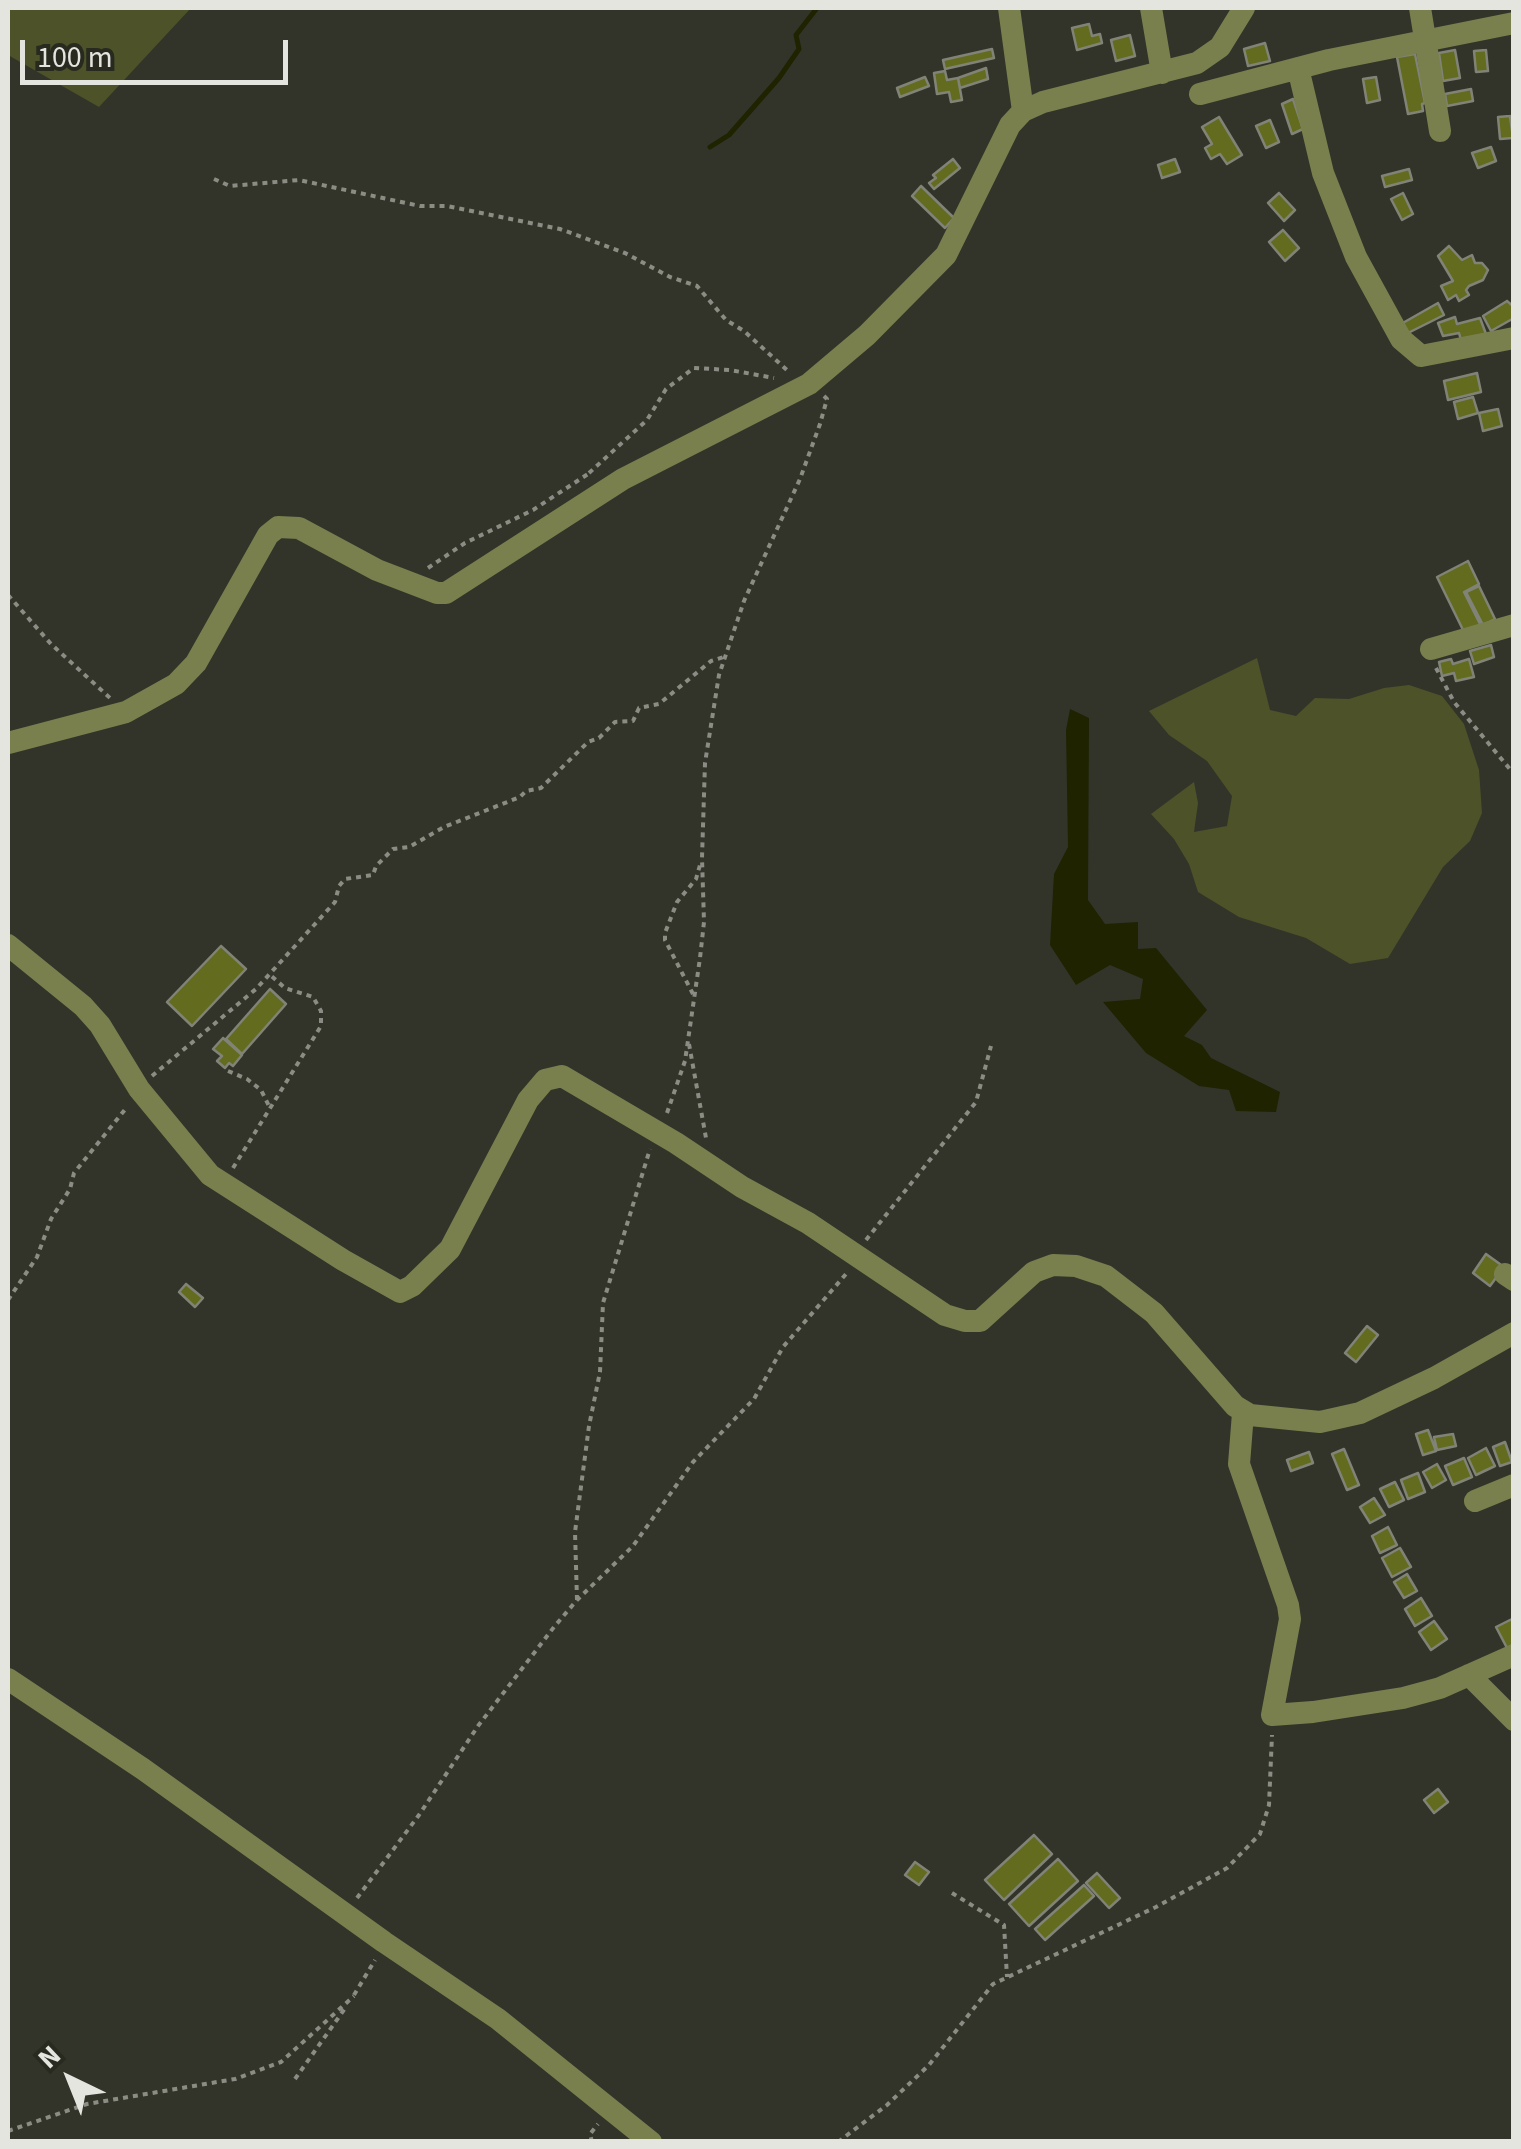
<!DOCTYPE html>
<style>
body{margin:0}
#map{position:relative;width:1521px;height:2149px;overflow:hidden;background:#32342a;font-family:"Source Sans 3",sans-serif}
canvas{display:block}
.frame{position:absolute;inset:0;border:10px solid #e3e5de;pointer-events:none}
.north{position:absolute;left:20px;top:2029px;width:100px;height:100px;-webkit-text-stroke:8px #282a20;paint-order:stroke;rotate:317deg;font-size:28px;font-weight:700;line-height:40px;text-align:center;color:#e3e5de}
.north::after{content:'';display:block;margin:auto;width:35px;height:45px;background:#e3e5de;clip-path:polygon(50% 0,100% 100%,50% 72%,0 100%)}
.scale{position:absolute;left:20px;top:40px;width:268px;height:45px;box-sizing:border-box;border:5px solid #e3e5de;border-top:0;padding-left:12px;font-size:30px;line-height:35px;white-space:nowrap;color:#e3e5de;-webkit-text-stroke:8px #282a20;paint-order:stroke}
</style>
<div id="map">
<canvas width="1521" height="2149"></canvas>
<div class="frame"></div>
<div class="north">N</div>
<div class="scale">100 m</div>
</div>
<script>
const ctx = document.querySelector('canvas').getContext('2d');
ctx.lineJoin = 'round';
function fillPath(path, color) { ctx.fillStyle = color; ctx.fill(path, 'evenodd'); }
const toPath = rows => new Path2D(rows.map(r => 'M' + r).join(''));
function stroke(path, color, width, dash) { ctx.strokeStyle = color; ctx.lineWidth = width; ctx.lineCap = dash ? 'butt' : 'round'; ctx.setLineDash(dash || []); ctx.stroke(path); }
fillPath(toPath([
 [8,8,191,8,99,107,8,55],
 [1257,658,1270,710,1296,716,1315,698,1349,699,1384,688,1409,685,1442,696,1464,724,1479,770,1482,813,1470,841,1443,867,1388,958,1350,964,1306,938,1239,917,1198,892,1189,864,1174,839,1151,814,1194,782,1198,803,1194,832,1227,826,1232,796,1207,761,1169,735,1149,711]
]), '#4d5229');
fillPath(toPath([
 [1070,709,1089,718,1088,900,1105,924,1138,922,1138,949,1156,948,1207,1010,1184,1036,1202,1045,1211,1058,1280,1092,1276,1112,1236,1111,1229,1090,1199,1086,1146,1053,1103,1002,1140,999,1143,979,1110,965,1076,985,1050,945,1054,874,1068,847,1066,730]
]), '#1f2300');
stroke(toPath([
 [710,147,729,135,779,78,799,49,796,35,817,8]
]), '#1f2300', 5);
const building = toPath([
 [1089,24,1092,36,1100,34,1102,43,1077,50,1072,28,1089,24],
 [1130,35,1135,56,1116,61,1111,40,1130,35],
 [1265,43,1270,61,1248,66,1244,49,1265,43],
 [992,49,994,58,945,69,943,60,992,49],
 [1455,50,1460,78,1443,81,1439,53,1455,50],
 [1486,50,1488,71,1476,72,1474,51,1486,50],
 [1415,54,1425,103,1422,104,1423,111,1408,114,1397,57,1415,54],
 [986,68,988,79,960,88,958,78,986,68],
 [945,71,947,80,958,78,962,100,951,102,949,92,937,94,934,73,945,71],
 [925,77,929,86,900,97,897,88,925,77],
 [1376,77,1380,100,1367,103,1363,79,1376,77],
 [1471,89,1473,101,1447,106,1445,94,1471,89],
 [1293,99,1303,129,1292,134,1282,104,1293,99],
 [1510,116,1513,138,1500,139,1498,117,1510,116],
 [1219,117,1242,155,1227,164,1220,154,1211,159,1205,148,1212,144,1202,127,1219,117],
 [1270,120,1279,142,1266,148,1256,126,1270,120],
 [1491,147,1496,161,1478,168,1472,153,1491,147],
 [953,159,960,168,934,189,929,183,936,178,933,175,953,159],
 [1175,159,1180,172,1162,178,1158,165,1175,159],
 [1409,169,1412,180,1385,187,1382,176,1409,169],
 [921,186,954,218,945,228,912,196,921,186],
 [1279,193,1295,210,1284,221,1268,203,1279,193],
 [1403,193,1413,214,1402,220,1391,199,1403,193],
 [1283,230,1299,248,1285,261,1269,242,1283,230],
 [1449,246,1462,260,1472,255,1475,263,1482,263,1488,270,1483,280,1469,286,1466,290,1469,295,1459,301,1456,295,1448,300,1441,286,1453,281,1438,256,1449,246],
 [1507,301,1514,307,1514,318,1491,331,1483,316,1507,301],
 [1438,303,1444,315,1406,334,1401,324,1438,303],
 [1455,317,1457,324,1480,318,1486,334,1463,347,1459,333,1443,336,1438,323,1455,317],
 [1477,373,1481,392,1448,400,1444,381,1477,373],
 [1473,397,1478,413,1458,419,1454,402,1473,397],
 [1498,409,1502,426,1483,431,1479,413,1498,409],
 [1468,561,1479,584,1464,592,1481,626,1465,634,1437,577,1468,561],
 [1479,586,1495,619,1483,625,1466,592,1479,586],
 [1491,645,1494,657,1474,664,1470,651,1491,645],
 [1451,659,1453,664,1469,659,1474,677,1456,681,1454,673,1442,676,1439,662,1451,659],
 [221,946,246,969,192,1026,167,1002,221,946],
 [270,989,286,1004,242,1054,226,1039,270,989],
 [223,1038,242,1055,233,1066,229,1063,225,1068,217,1061,222,1056,213,1049,223,1038],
 [1486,1254,1504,1267,1490,1286,1473,1273,1486,1254],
 [186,1284,203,1298,195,1307,179,1292,186,1284],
 [1367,1326,1378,1335,1356,1362,1345,1353,1367,1326],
 [1428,1430,1436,1451,1423,1455,1416,1434,1428,1430],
 [1453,1434,1456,1446,1437,1450,1434,1437,1453,1434],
 [1505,1442,1512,1462,1500,1466,1493,1447,1505,1442],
 [1486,1448,1495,1466,1476,1475,1468,1458,1486,1448],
 [1344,1449,1359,1485,1347,1490,1332,1454,1344,1449],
 [1309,1452,1313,1463,1291,1471,1287,1460,1309,1452],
 [1464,1458,1472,1477,1453,1485,1445,1466,1464,1458],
 [1437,1464,1446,1480,1432,1488,1423,1472,1437,1464],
 [1418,1473,1425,1492,1408,1499,1401,1480,1418,1473],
 [1395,1482,1404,1500,1389,1507,1380,1489,1395,1482],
 [1374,1498,1385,1515,1370,1523,1360,1507,1374,1498],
 [1388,1527,1397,1545,1380,1553,1372,1536,1388,1527],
 [1400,1548,1411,1567,1392,1577,1382,1558,1400,1548],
 [1407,1574,1417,1591,1404,1598,1394,1582,1407,1574],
 [1421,1598,1432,1616,1415,1626,1405,1609,1421,1598],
 [1514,1618,1514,1644,1507,1648,1496,1627,1514,1618],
 [1434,1621,1447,1639,1431,1650,1419,1632,1434,1621],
 [1438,1789,1448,1802,1434,1813,1424,1800,1438,1789],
 [1034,1835,1052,1854,1004,1900,985,1880,1034,1835],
 [1058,1859,1078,1881,1029,1926,1009,1904,1058,1859],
 [915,1862,929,1872,919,1885,905,1875,915,1862],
 [1097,1873,1120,1898,1109,1908,1086,1883,1097,1873],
 [1084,1885,1094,1896,1045,1940,1035,1929,1084,1885]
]);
fillPath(building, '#636b1f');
stroke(building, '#818377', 2.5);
stroke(toPath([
 [214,179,230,186,299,180,420,206,447,206,560,229,625,253,670,277,697,286,726,320,744,331,788,371],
 [589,473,647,420,666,389,694,368,730,370,774,378],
 [428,568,465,543,533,510,588,474],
 [8,595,51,644,110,698],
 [1436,668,1454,702,1514,774],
 [693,994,665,940,665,933,677,902,696,879,700,865],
 [689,1044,706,1138],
 [228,1071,247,1079,261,1090,269,1106],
 [152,1076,256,989,335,902,339,886,345,879,373,875,376,866,393,849,409,847,444,827,520,797,526,791,541,788,588,742,599,738,615,722,633,721,639,708,659,704,711,661,724,657],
 [667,1113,685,1061,700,958,704,922,702,858,705,763,719,675,744,601,800,479,820,424,827,399,824,396],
 [233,1168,321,1026,321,1011,313,997,285,988,269,974],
 [866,1240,976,1102,991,1046],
 [8,1300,37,1257,51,1219,70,1189,74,1173,127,1107],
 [577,1600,575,1532,589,1426,600,1372,603,1303,650,1149],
 [952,1893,1004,1925,1007,1977],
 [357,1898,419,1815,478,1726,554,1627,577,1600,633,1546,693,1462,754,1399,783,1347,846,1274],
 [354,1995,375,1960],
 [295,2079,346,2007],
 [8,2131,87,2104,235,2079,281,2062,354,1996],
 [592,2142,590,2134,598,2124],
 [838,2142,887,2105,929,2065,993,1984,1156,1907,1227,1868,1260,1834,1269,1805,1272,1735]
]), '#8b8d84', 4, [5, 5]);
stroke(toPath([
 [1009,8,1023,111],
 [1151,8,1162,73],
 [1420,8,1440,131],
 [1298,68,1323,173,1356,257,1401,339,1421,356,1514,338],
 [1200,94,1329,60,1514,23],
 [1431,649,1514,625],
 [8,743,126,712,176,684,196,663,268,535,278,527,299,528,377,570,437,593,446,593,623,479,809,384,867,335,946,255,1010,125,1023,111,1043,102,1197,63,1220,47,1244,8],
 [8,945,83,1006,100,1025,139,1089,210,1175,343,1260,400,1292,412,1286,450,1249,528,1100,545,1080,562,1076,676,1143,742,1187,808,1223,945,1315,965,1321,980,1321,1034,1272,1053,1265,1076,1266,1106,1276,1154,1313,1235,1406,1250,1415,1320,1422,1360,1413,1434,1378,1514,1333],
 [1505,1274,1514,1280],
 [1243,1413,1239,1464,1288,1605,1290,1619,1272,1715,1313,1712,1403,1698,1440,1688,1514,1655],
 [1475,1501,1514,1485],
 [1469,1675,1514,1720],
 [8,1679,143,1769,384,1942,498,2019,651,2142]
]), '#79804e', 22);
</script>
